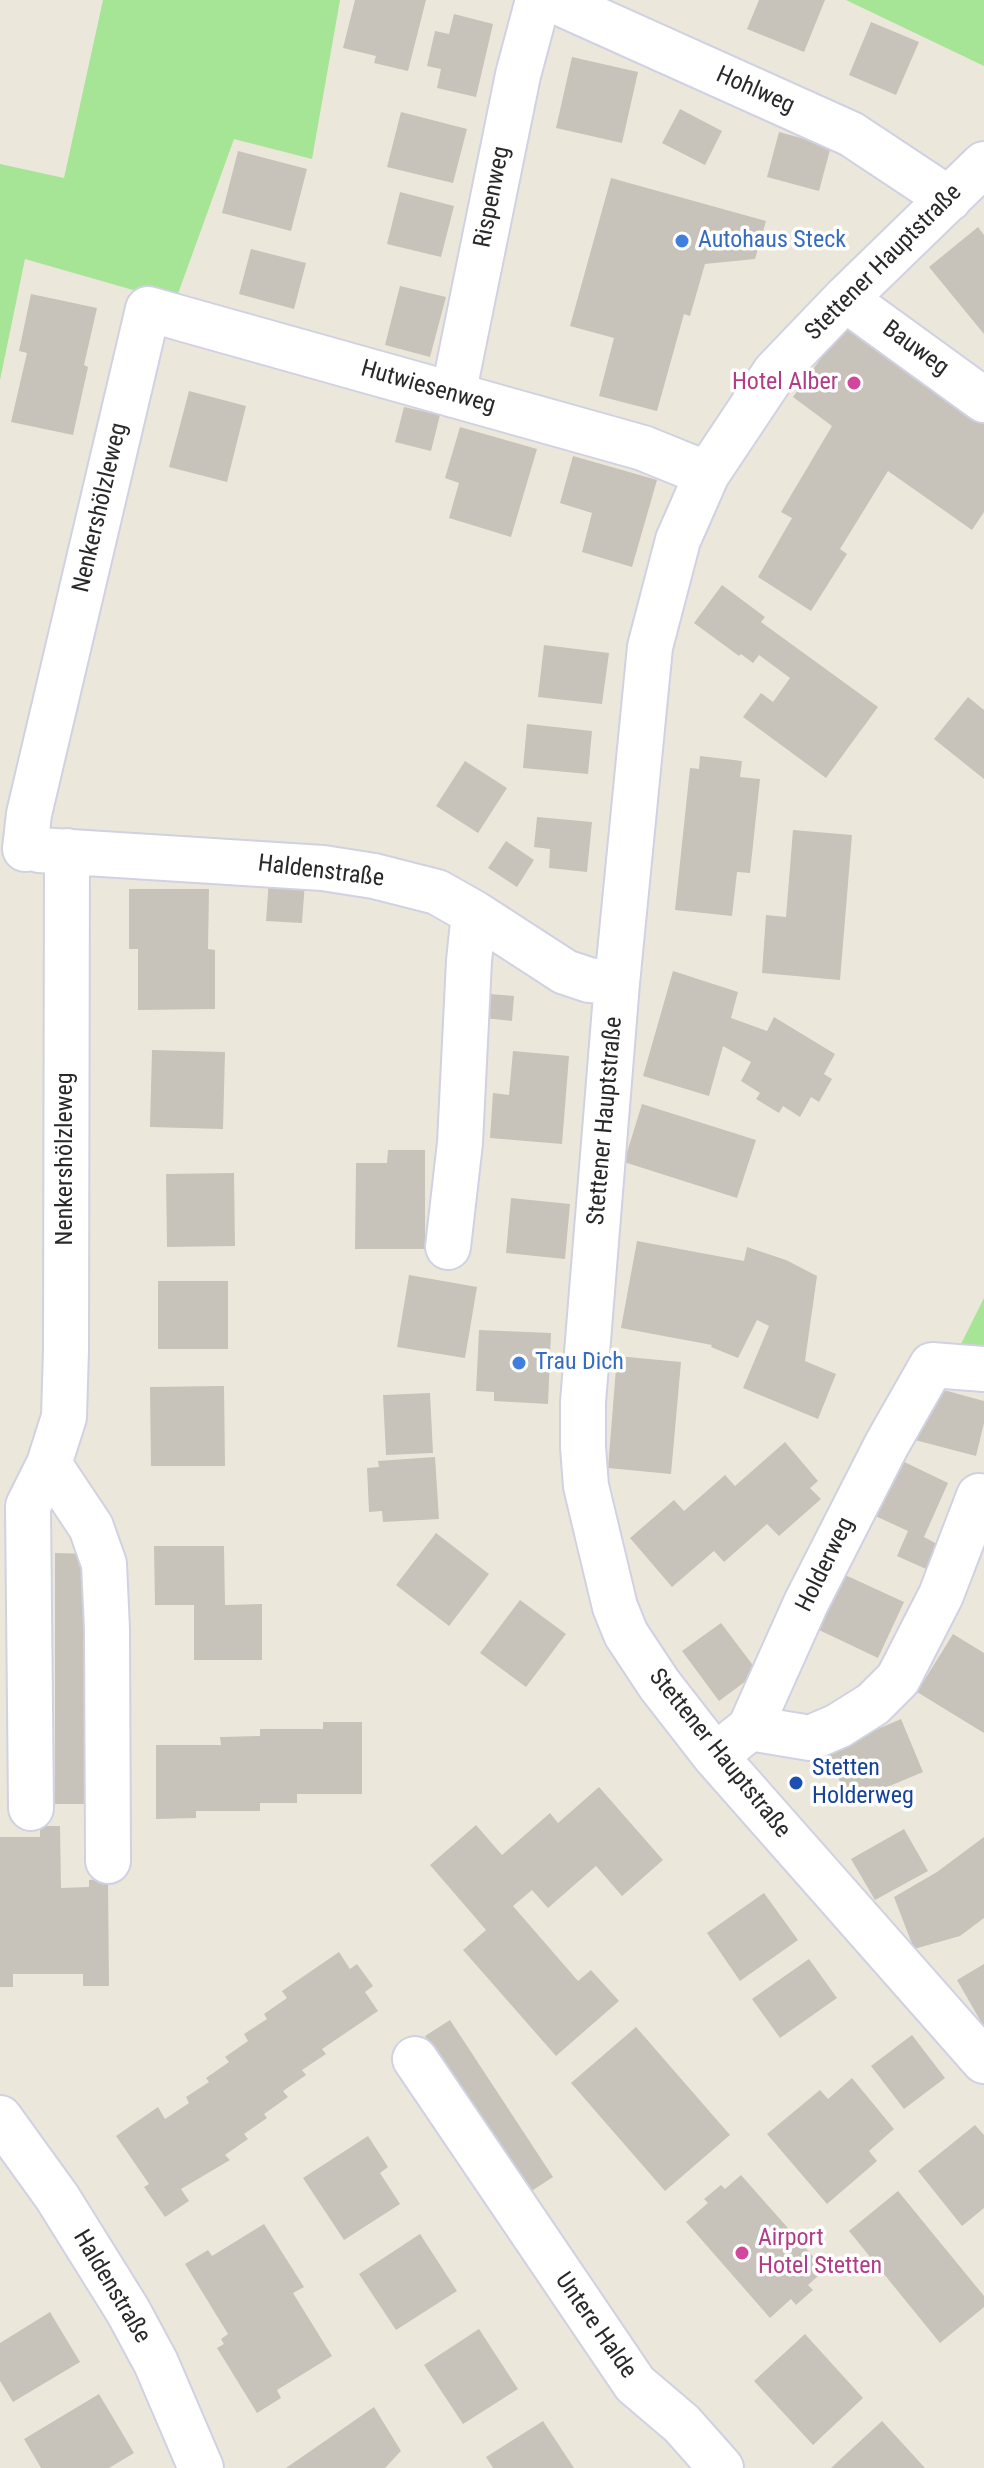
<!DOCTYPE html>
<meta charset="utf-8">
<style>
body{margin:0}
canvas{display:block;background:#ece7db}
</style>
<canvas width="984" height="2468"></canvas>
<script>
const ctx = document.querySelector('canvas').getContext('2d');
ctx.lineJoin = 'round';
function fillPath(path, color) { ctx.fillStyle = color; ctx.fill(path, 'evenodd'); }
const toPath = rows => new Path2D(rows.map(r => 'M' + r).join(''));
function stroke(path, color, width, dash) { ctx.strokeStyle = color; ctx.lineWidth = width; ctx.lineCap = dash ? 'butt' : 'round'; ctx.setLineDash(dash || []); ctx.stroke(path); }
function label(font, color, halo, rows, align = 'center') {
  ctx.font = font + ' "Roboto Condensed",sans-serif'; ctx.lineWidth = 7; ctx.setLineDash([]); ctx.textBaseline = 'middle'; ctx.strokeStyle = halo; ctx.fillStyle = color; for (const [text, x, y, turn = 0] of rows) {
    ctx.save(); ctx.translate(x, y); ctx.rotate((+turn || 0) * Math.PI / 180); ctx.textAlign = isNaN(turn) ? turn : align; if (halo) ctx.strokeText(text, 0, 0); ctx.fillText(text, 0, 0); ctx.restore();
  }
}
fillPath(toPath([
 [103,0,340,0,312,159,234,139,175,302,25,259,0,380,0,164,64,178],
 [846,0,984,0,984,66],
 [984,1298,984,1354,957,1352]
]), '#a6e496');
fillPath(toPath([
 [355,0,426,0,408,71,374,63,376,56,343,48],
 [759,0,825,0,804,52,747,29],
 [454,14,493,24,476,97,437,88,441,69,427,66,435,31,449,34],
 [871,22,919,42,896,95,849,75],
 [572,57,638,72,622,143,556,128],
 [680,109,722,131,705,165,662,143],
 [401,112,467,129,453,183,387,167],
 [779,132,831,146,819,191,767,177],
 [238,151,307,169,291,231,222,213],
 [611,178,766,221,755,259,705,264,690,316,684,314,657,411,599,396,614,338,570,326],
 [400,192,454,206,441,257,387,244],
 [978,227,984,235,984,334,929,267],
 [251,249,306,263,294,309,239,294],
 [400,286,446,297,430,357,385,345],
 [31,294,97,308,84,365,88,367,73,435,11,422,27,353,19,351],
 [844,326,984,423,984,512,972,530,888,471,840,549,847,554,811,611,758,577,792,518,781,512,832,426,793,397],
 [189,391,246,406,227,482,169,467],
 [404,407,440,415,431,451,395,442],
 [460,427,537,449,511,537,449,518,459,483,445,478],
 [573,456,657,480,632,567,582,552,592,513,560,503],
 [722,585,765,617,761,622,878,707,826,778,743,717,761,693,773,702,790,678,759,655,753,663,741,654,739,656,694,623],
 [544,645,609,653,602,704,538,697],
 [968,697,984,710,984,779,934,739],
 [527,724,592,731,588,774,523,768],
 [700,756,742,761,740,777,760,779,750,873,737,872,732,916,675,910,690,768,699,769],
 [465,761,507,788,478,833,436,806],
 [537,817,592,822,587,872,549,868,550,849,534,847],
 [793,830,852,835,840,980,762,973,766,915,786,917],
 [506,841,534,860,517,887,488,868],
 [269,879,305,882,302,923,266,921],
 [129,889,209,889,208,949,215,950,215,1009,138,1010,138,949,129,949],
 [673,971,738,992,731,1018,767,1031,774,1017,835,1054,824,1074,832,1079,819,1102,811,1097,800,1117,783,1106,779,1113,756,1099,760,1093,741,1081,751,1062,723,1046,709,1096,643,1076],
 [477,993,514,996,512,1021,475,1017],
 [152,1050,225,1052,223,1129,150,1127],
 [513,1051,569,1056,562,1144,490,1138,493,1093,509,1095],
 [642,1104,756,1140,737,1198,624,1162],
 [388,1150,425,1150,425,1249,355,1249,356,1163,387,1163],
 [234,1173,235,1246,167,1247,166,1174],
 [511,1198,570,1204,565,1259,506,1253],
 [637,1241,744,1261,747,1247,786,1260,817,1276,805,1361,836,1374,818,1419,743,1388,769,1326,757,1320,738,1358,711,1347,712,1345,621,1328],
 [409,1275,477,1287,465,1358,397,1347],
 [158,1281,228,1281,228,1349,158,1349],
 [479,1330,551,1333,548,1404,494,1401,494,1392,476,1391],
 [617,1356,681,1362,671,1474,608,1468],
 [224,1386,225,1466,151,1466,150,1387],
 [929,1386,984,1401,984,1423,976,1456,915,1440],
 [430,1393,433,1453,386,1455,383,1395],
 [785,1442,818,1481,810,1488,821,1499,779,1536,767,1524,724,1562,714,1551,672,1587,630,1538,674,1500,684,1511,725,1475,735,1486],
 [435,1457,439,1519,383,1522,382,1511,369,1512,367,1468,379,1467,378,1461],
 [896,1458,948,1483,924,1537,937,1544,926,1569,897,1556,908,1531,871,1514],
 [436,1533,489,1574,449,1626,396,1585],
 [154,1546,224,1546,225,1605,262,1604,262,1660,194,1660,194,1605,155,1605],
 [55,1553,89,1554,89,1804,55,1804],
 [843,1574,904,1602,878,1658,817,1629],
 [520,1600,566,1634,526,1687,480,1653],
 [721,1623,758,1672,719,1701,682,1651],
 [953,1634,984,1653,984,1733,917,1692],
 [901,1719,923,1772,849,1803,827,1751],
 [323,1722,362,1722,362,1794,297,1794,297,1803,260,1803,260,1811,196,1811,196,1818,156,1819,156,1745,221,1745,220,1737,260,1736,260,1729,323,1729],
 [599,1787,663,1860,622,1896,596,1866,548,1908,532,1890,513,1906,578,1981,591,1970,619,2001,556,2056,463,1950,486,1930,430,1865,476,1825,502,1855,550,1813,558,1823],
 [40,1826,60,1826,61,1888,89,1887,89,1880,108,1879,109,1986,83,1986,83,1974,13,1974,13,1987,0,1987,0,1837,40,1837],
 [904,1829,928,1871,875,1900,851,1859],
 [984,1837,984,1918,960,1936,914,1949,894,1897,937,1872],
 [764,1893,798,1940,740,1981,707,1933],
 [339,1952,350,1969,357,1964,373,1986,365,1992,378,2011,322,2049,326,2054,302,2070,306,2075,283,2091,288,2097,264,2114,267,2118,244,2134,248,2139,225,2155,230,2160,181,2189,189,2201,165,2217,144,2187,149,2184,116,2136,158,2107,165,2119,189,2103,186,2097,209,2082,206,2078,229,2062,225,2057,248,2041,244,2034,267,2019,264,2014,287,1998,282,1991],
 [809,1959,837,1998,780,2038,752,1999],
 [984,1964,984,2027,957,1980],
 [450,2020,553,2177,527,2194,425,2036],
 [636,2027,730,2135,665,2191,571,2083],
 [912,2035,945,2078,904,2109,871,2066],
 [852,2078,894,2129,869,2151,877,2161,827,2204,767,2134,820,2090,828,2099],
 [975,2125,984,2135,984,2208,962,2226,918,2171],
 [368,2136,388,2167,380,2173,400,2204,344,2240,303,2178],
 [741,2175,825,2270,808,2285,813,2290,796,2305,791,2299,770,2318,686,2222,708,2203,704,2199,721,2185,725,2189],
 [898,2191,984,2296,984,2307,940,2343,849,2231],
 [264,2224,304,2287,293,2293,332,2356,277,2390,281,2398,257,2413,217,2348,224,2344,221,2339,228,2334,185,2264,208,2250,212,2256],
 [420,2234,457,2291,396,2330,359,2274],
 [50,2312,80,2362,13,2402,0,2381,0,2343],
 [479,2329,518,2389,463,2424,424,2365],
 [805,2334,863,2398,813,2445,754,2381],
 [99,2394,134,2453,109,2468,41,2468,24,2439],
 [374,2407,401,2451,385,2468,286,2468],
 [543,2421,574,2468,493,2468,486,2457],
 [882,2421,925,2468,831,2468]
]), '#c7c3ba');
const minor = toPath([
 [553,0,851,134,949,199],
 [984,164,845,299,775,372,707,474,678,540,650,647,617,983,583,1402,583,1447,586,1486,615,1607,626,1634,659,1684,715,1756,984,2061],
 [845,299,984,400],
 [453,395,518,75,538,0],
 [25,849,29,814,148,309,643,448,707,474],
 [39,850,323,868,374,876,437,892,474,913,565,972,589,980,617,983],
 [448,1247,460,1143,469,961,474,913],
 [49,1464,91,1527,104,1564,107,1629,108,1861],
 [750,1728,810,1738,838,1726,873,1704,898,1679,941,1595,979,1496],
 [715,1756,750,1728,806,1603,887,1444,932,1365,984,1369],
 [31,1808,28,1506,49,1464,64,1417,66,1349,67,851],
 [415,2059,635,2384,682,2424,721,2468],
 [0,2118,57,2197,128,2311,156,2363,201,2468]
]);
stroke(minor, '#d0d1e3', 48);
stroke(minor, '#fff', 44);
for (const [x, y, r, color] of [
 [682,241,8,"#3f7fe0"],
 [854,383,8,"#d1479c"],
 [519,1363,8,"#3f7fe0"],
 [796,1783,8,"#1a4fb4"],
 [742,2253,8,"#d1479c"]
]) { const dot = new Path2D(); dot.arc(x, y, r, 0, 2 * Math.PI); ctx.fillStyle = color; ctx.fill(dot); stroke(dot, '#fff', 3); }
label('24px', '#292929', '#fff', [
 ["Hohlweg",755,91,24],
 ["Rispenweg",493,197,-79],
 ["Stettener Hauptstraße",884,263,-45],
 ["Bauweg",915,349,36],
 ["Hutwiesenweg",428,388,16],
 ["Nenkershölzleweg",101,508,-77],
 ["Haldenstraße",321,872,7],
 ["Stettener Hauptstraße",606,1121,-85],
 ["Nenkershölzleweg",66,1159,-90],
 ["Holderweg",826,1565,-64],
 ["Stettener Hauptstraße",719,1754,51],
 ["Haldenstraße",111,2287,59],
 ["Untere Halde",595,2326,55]
]);
label('24px', '#366cbe', '#fff', [
 ["Autohaus Steck",698,241],
 ["Trau Dich",535,1363]
], 'left');
label('24px', '#b23c85', '#fff', [
 ["Hotel Alber",838,383],
 ["Airport",758,2239,"left"],
 ["Hotel Stetten",758,2267,"left"]
], 'right');
label('24px', '#164399', '#fff', [
 ["Stetten",812,1769],
 ["Holderweg",812,1797]
], 'left');
</script>
